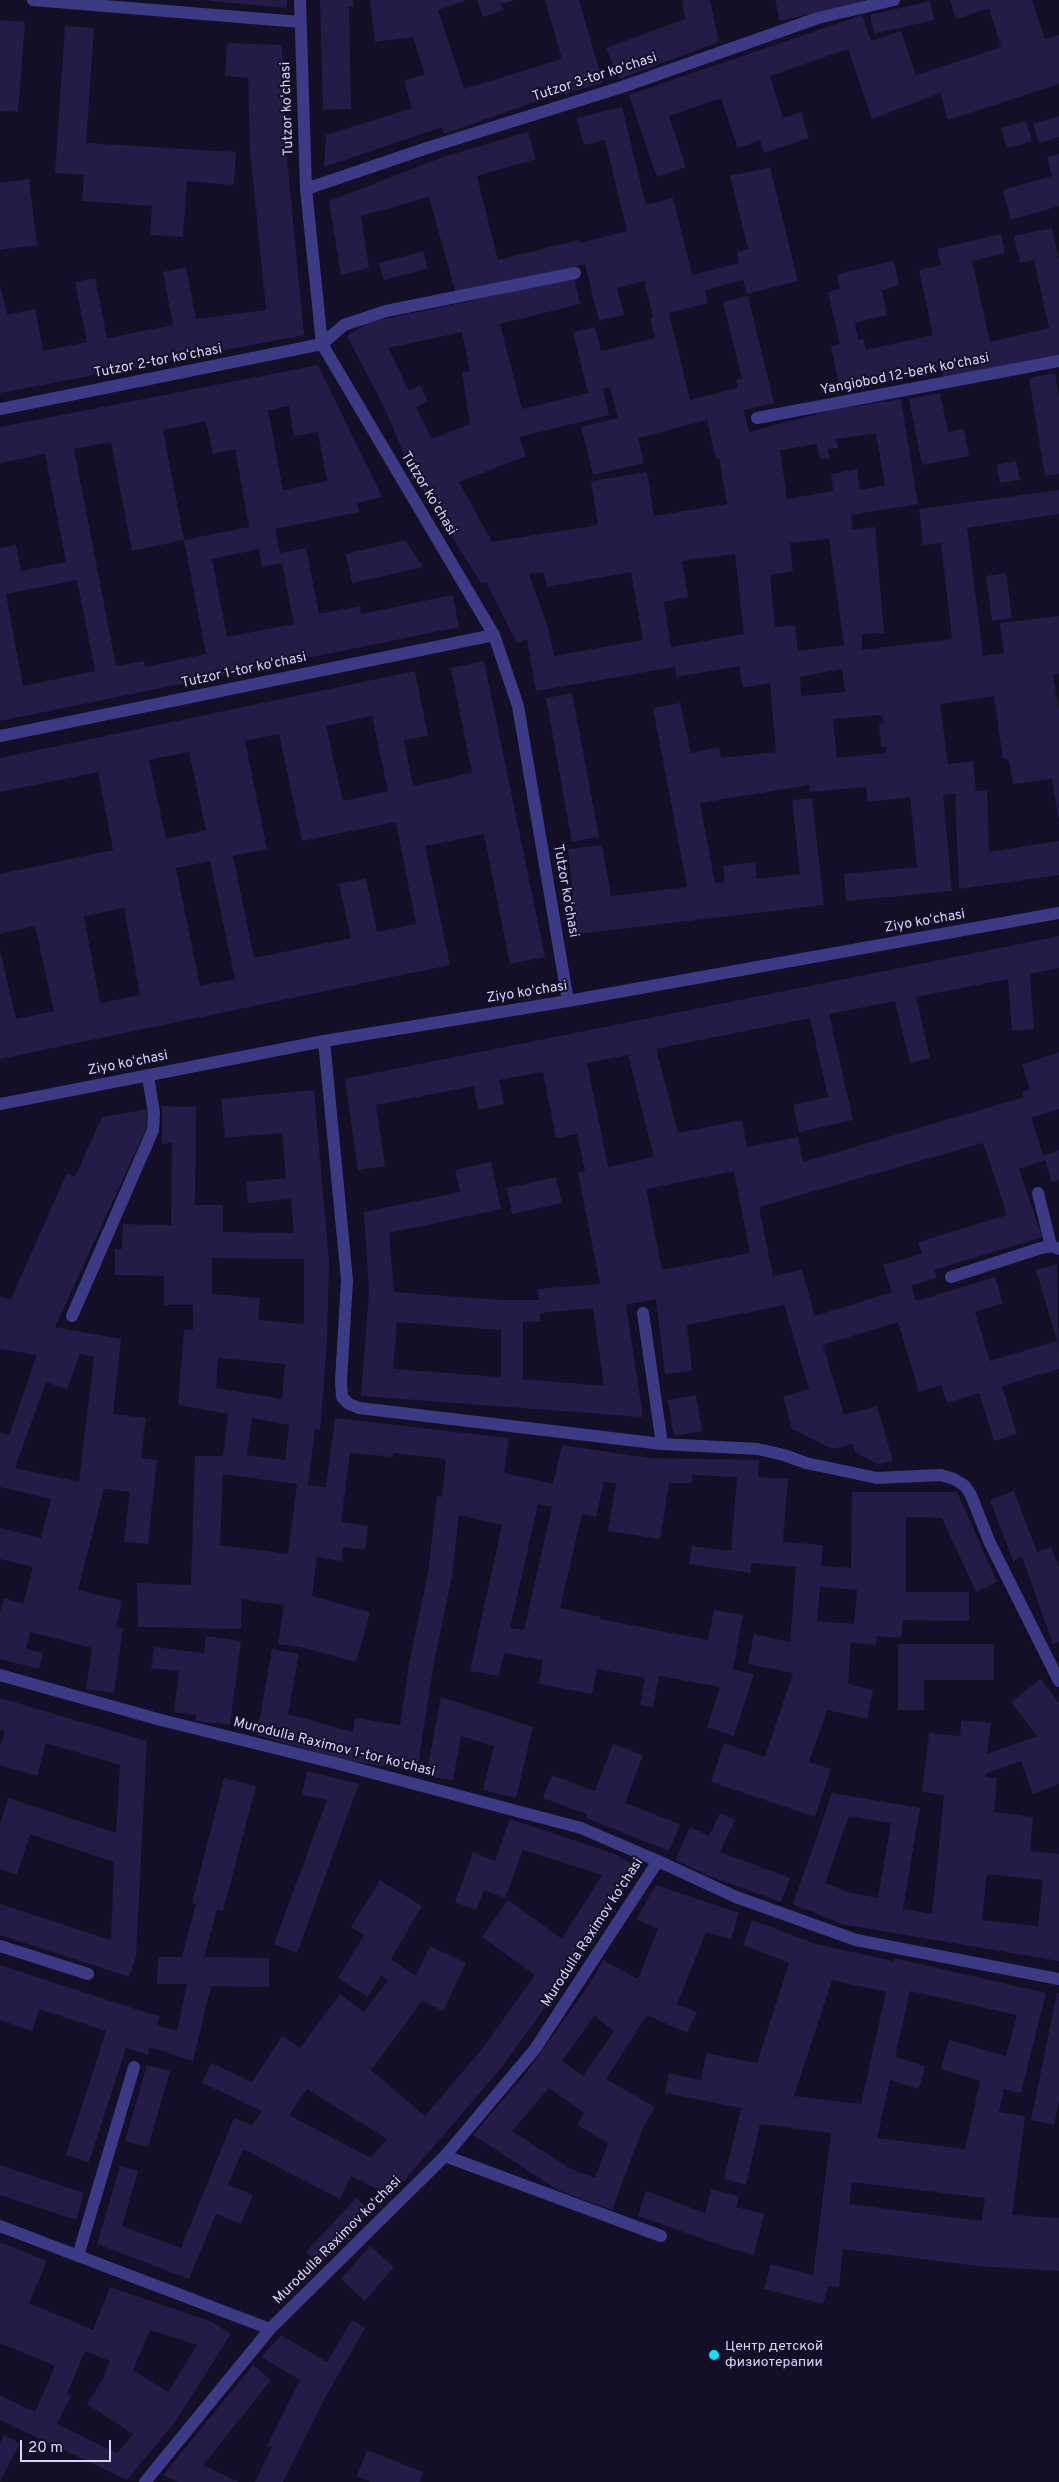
<!DOCTYPE html>
<meta charset="utf-8">
<style>
body{margin:0}
#map{position:relative;width:1059px;height:2482px;overflow:hidden;background:#130f26;font-family:Overpass,sans-serif}
canvas{display:block}
.scale{position:absolute;left:20px;top:2440px;width:91px;height:22px;box-sizing:border-box;border:2px solid #d9d4ff;border-top:0;padding-left:6px;font-size:15px;line-height:18px;white-space:nowrap;color:#d9d4ff;-webkit-text-stroke:4px #130f26;paint-order:stroke}
</style>
<div id="map">
<canvas width="1059" height="2482"></canvas>
<div class="scale">20 m</div>
</div>
<script>
const ctx = document.querySelector('canvas').getContext('2d');
ctx.lineJoin = 'round';
function fillPath(path, color) { ctx.fillStyle = color; ctx.fill(path, 'evenodd'); }
const toPath = rows => new Path2D(rows.map(r => 'M' + r).join(''));
function stroke(path, color, width, dash) { ctx.strokeStyle = color; ctx.lineWidth = width; ctx.lineCap = dash ? 'butt' : 'round'; ctx.setLineDash(dash || []); ctx.stroke(path); }
function label(font, color, halo, rows, align = 'center') {
  ctx.font = font + ' Overpass,sans-serif'; ctx.lineWidth = 4; ctx.setLineDash([]); ctx.textBaseline = 'middle'; ctx.strokeStyle = halo; ctx.fillStyle = color; for (const [text, x, y, turn = 0] of rows) {
    ctx.save(); ctx.translate(x, y); ctx.rotate((+turn || 0) * Math.PI / 180); ctx.textAlign = isNaN(turn) ? turn : align; if (halo) ctx.strokeText(text, 0, 0); ctx.fillText(text, 0, 0); ctx.restore();
  }
}
fillPath(toPath([
 [210,0,287,0,287,8,210,1],
 [320,0,353,0,354,7,349,7,351,109,323,110],
 [370,0,467,0,438,10,464,89,562,59,545,0,579,0,603,83,532,103,444,134,442,127,324,167,326,135,412,108,404,81,425,74,413,37,375,42],
 [477,0,513,0,513,1,501,4,504,10,483,17],
 [682,0,710,0,719,42,619,79,606,48,685,19],
 [775,0,864,0,864,1,780,21],
 [950,0,1032,0,1045,39,1059,35,1059,84,948,120,940,93,872,119,848,49,770,76,783,118,801,112,809,138,764,153,760,140,738,148,721,98,669,116,686,167,657,177,629,95,862,15,871,41,901,31,916,75,1001,47,989,8,956,19],
 [930,1,934,20,874,34,870,15],
 [0,20,25,22,18,112,0,111],
 [65,26,94,28,86,143,236,152,234,185,187,181,183,237,150,235,152,206,82,201,84,175,55,173],
 [227,43,282,45,286,147,304,335,0,393,0,284,7,315,35,309,43,351,87,342,75,282,95,278,107,338,173,325,163,272,186,267,196,319,266,310,250,151,248,78,225,76],
 [622,107,646,205,673,198,692,275,739,263,737,252,748,249,730,176,770,167,798,281,747,294,743,280,705,290,708,303,669,313,690,400,738,388,736,380,742,379,723,302,748,296,774,403,744,410,749,432,832,410,901,399,918,504,851,515,853,529,875,527,884,633,862,634,862,650,952,639,941,543,923,545,919,509,1059,490,1059,514,967,528,983,656,1004,653,1000,623,1059,616,1059,674,1053,675,1059,710,1059,820,1052,779,1013,784,1009,760,1003,759,994,696,940,704,948,764,973,761,976,791,987,790,989,852,1059,841,1059,875,959,889,955,793,943,795,952,891,846,901,844,874,917,867,910,797,868,802,866,787,810,792,809,785,700,803,715,883,725,882,723,866,755,862,757,879,800,874,792,800,812,798,824,905,577,934,568,849,602,845,611,896,687,887,653,708,680,703,691,753,719,747,721,758,776,752,770,683,743,688,739,666,676,677,675,667,536,691,527,639,517,643,486,582,481,583,413,474,382,403,347,336,370,322,471,301,574,276,580,304,500,324,522,409,588,393,573,332,595,327,601,351,655,338,650,318,653,317,644,281,617,288,624,315,599,321,585,264,476,292,456,294,429,197,361,216,369,268,341,275,329,201,443,157,528,132,536,159,477,176,498,260,579,240,580,243,627,231,605,140,584,145,577,118],
 [462,332,470,371,462,372,470,424,432,439,416,407,428,401,420,385,409,391,388,348],
 [610,387,618,418,581,427,593,475,644,463,638,438,707,420,716,459,719,458,727,504,654,516,647,472,591,481,598,525,492,542,459,482,526,456,519,437,609,415,603,389],
 [876,433,885,486,860,490,857,469,831,474,833,491,787,499,780,450,817,444,820,459,830,458,828,449,838,448,836,439],
 [829,539,844,645,798,651,795,625,775,627,770,575,793,571,790,543],
 [735,554,744,634,671,647,664,602,688,597,682,561],
 [544,572,547,587,631,572,643,640,554,656,548,628,529,574],
 [842,669,845,692,801,696,800,677],
 [882,715,884,723,879,724,881,747,886,747,886,753,837,758,833,719],
 [1059,116,1059,137,1039,143,1033,124],
 [1026,121,1032,141,1007,148,1001,128],
 [1059,154,1059,206,1011,220,1003,190,1052,176,1047,157],
 [29,179,37,245,0,250,0,183],
 [1052,228,1059,261,1059,355,944,381,941,369,841,392,831,347,840,344,828,292,840,289,837,274,894,261,899,286,882,290,887,315,855,323,858,340,864,339,866,350,933,335,919,270,941,265,937,249,1001,234,1005,253,972,261,990,342,1049,328,1034,260,1020,263,1014,236],
 [423,251,428,268,384,280,379,263],
 [318,365,382,497,357,503,359,512,275,529,280,553,306,548,319,614,360,606,361,614,453,595,459,627,0,721,0,548,16,545,21,571,66,562,45,454,0,463,0,427],
 [289,406,294,436,318,432,327,481,283,490,268,410],
 [206,421,213,454,235,449,249,527,184,540,206,654,145,667,144,661,116,666,74,449,111,442,132,551,184,540,163,430],
 [259,549,262,567,282,563,294,624,227,637,212,559],
 [77,580,95,671,23,686,6,594],
 [1055,373,1059,398,1059,474,1045,476,1029,378],
 [940,393,948,432,964,429,969,456,922,465,909,399],
 [1016,461,1020,480,1000,483,997,465],
 [405,540,423,567,352,583,346,554],
 [1006,573,1012,618,992,621,986,576],
 [484,661,545,957,510,964,484,834,425,846,450,965,0,1059,0,950,16,1019,54,1011,35,926,0,934,0,874,113,850,98,772,0,792,0,758,415,671,428,736,404,740,413,786,472,773,451,668],
 [372,716,388,791,343,801,326,726],
 [279,734,302,841,396,822,416,924,377,932,366,878,339,884,351,938,254,958,233,856,267,849,245,741],
 [189,752,206,830,166,839,149,760],
 [210,861,235,979,200,986,176,868],
 [124,908,140,995,100,1003,84,916],
 [572,693,599,837,572,842,546,698],
 [1059,936,1059,968,1030,974,1034,1029,1012,1031,1008,979,916,997,930,1058,910,1063,895,1001,829,1014,853,1120,799,1132,793,1105,828,1097,810,1018,656,1049,678,1133,742,1120,747,1147,798,1137,803,1162,1024,1097,1022,1092,1030,1089,1022,1065,1059,1052,1059,1109,1031,1118,1043,1155,1059,1150,1059,1180,1052,1182,1045,1160,1019,1169,1042,1237,934,1270,937,1278,911,1286,916,1301,995,1277,1003,1303,975,1312,990,1361,1057,1341,1036,1270,1057,1264,1059,1369,1002,1386,1017,1434,994,1441,979,1393,947,1403,941,1385,919,1392,898,1322,823,1345,844,1415,877,1406,893,1461,878,1464,855,1452,853,1444,832,1449,792,1429,783,1397,809,1389,784,1305,687,1325,692,1371,665,1374,656,1299,626,1305,643,1417,361,1396,369,1291,364,1212,460,1192,455,1170,491,1162,501,1209,389,1233,394,1292,500,1300,539,1300,538,1289,600,1284,578,1173,585,1171,577,1134,556,1138,543,1072,499,1080,504,1104,478,1110,474,1086,376,1105,385,1166,358,1170,345,1079],
 [628,1055,654,1157,608,1167,587,1063],
 [983,1143,1007,1215,918,1242,922,1254,883,1265,892,1292,815,1316,802,1270,773,1276,759,1207],
 [734,1171,750,1253,662,1270,646,1189],
 [593,1308,604,1386,523,1379,523,1322,540,1321,540,1313],
 [397,1322,501,1330,501,1377,393,1369],
 [314,1090,329,1260,327,1343,320,1430,315,1429,308,1485,326,1487,335,1418,509,1438,504,1473,553,1484,562,1445,649,1458,759,1460,758,1477,788,1479,783,1542,823,1545,821,1566,851,1568,852,1492,957,1492,997,1582,976,1592,942,1518,906,1517,906,1592,969,1592,969,1621,903,1620,901,1638,877,1636,876,1645,851,1643,848,1684,873,1690,867,1719,827,1710,809,1762,831,1769,815,1817,711,1782,724,1743,765,1757,793,1673,748,1664,754,1634,790,1642,796,1567,751,1563,751,1573,689,1564,692,1546,731,1551,737,1477,692,1475,692,1483,669,1483,660,1539,608,1531,616,1483,604,1482,596,1517,582,1514,560,1608,601,1617,600,1619,708,1640,714,1610,743,1615,733,1670,754,1674,734,1736,707,1727,720,1687,659,1676,653,1707,640,1705,645,1678,597,1669,592,1694,539,1684,543,1660,504,1653,499,1676,470,1671,502,1525,459,1515,452,1576,434,1662,417,1771,349,1761,257,1735,272,1649,299,1654,288,1714,353,1732,355,1718,400,1725,410,1659,428,1573,437,1496,442,1497,446,1459,393,1453,393,1457,350,1453,341,1522,368,1526,365,1550,343,1547,342,1561,317,1557,312,1596,370,1612,356,1662,305,1648,278,1644,284,1605,242,1599,241,1629,138,1627,137,1583,191,1585,195,1456,223,1456,228,1414,178,1405,184,1330,193,1330,193,1305,164,1305,164,1276,115,1275,115,1249,122,1249,123,1224,171,1225,172,1143,162,1144,162,1106,196,1107,195,1205,223,1205,223,1232,294,1233,291,1199,248,1203,246,1182,286,1178,282,1133,225,1138,221,1099],
 [212,1258,304,1259,304,1324,258,1320,260,1298,212,1294],
 [218,1358,285,1364,282,1399,216,1388],
 [252,1418,289,1425,285,1460,247,1455],
 [223,1474,297,1484,288,1554,220,1545],
 [538,1504,552,1507,524,1630,510,1628],
 [820,1587,857,1590,854,1624,817,1621],
 [148,1109,146,1129,55,1327,121,1339,113,1414,146,1418,141,1458,157,1460,148,1544,124,1542,130,1492,104,1489,78,1590,122,1601,116,1627,123,1628,114,1693,86,1689,92,1648,30,1632,26,1649,43,1653,39,1669,0,1659,0,1613,4,1598,23,1604,33,1567,0,1559,0,1528,41,1538,51,1499,0,1487,0,1433,9,1435,37,1355,0,1349,0,1297,11,1299,67,1173,75,1177,102,1117],
 [80,1354,94,1357,79,1482,15,1468,46,1382,67,1389],
 [556,1177,562,1203,512,1214,507,1188],
 [696,1395,702,1431,674,1436,668,1400],
 [1014,1491,1037,1552,1051,1547,1059,1568,1059,1642,1053,1644,1022,1557,1013,1561,990,1500],
 [206,1636,241,1641,230,1725,196,1721,196,1715,174,1712,179,1671,151,1668,154,1647,204,1653],
 [898,1644,994,1644,994,1680,924,1680,924,1710,898,1710],
 [1041,1679,1059,1703,1059,1784,1033,1794,1021,1761,985,1774,985,1777,997,1778,994,1812,1033,1817,1030,1851,1059,1854,1059,1961,841,1924,793,1904,832,1793,920,1808,903,1909,932,1914,944,1795,922,1792,929,1733,960,1736,961,1720,991,1723,987,1754,1037,1736,1011,1702],
 [849,1816,891,1823,878,1898,847,1892,825,1883],
 [987,1874,1043,1880,1038,1926,982,1920],
 [441,1697,533,1727,516,1798,483,1790,494,1746,461,1736,453,1780,426,1776],
 [0,1698,147,1741,136,1956,129,1977,0,1935,0,1904,111,1940,114,1862,30,1834,17,1875,0,1869,0,1824,8,1798,116,1833,120,1765,46,1743,37,1776,0,1765,0,1747,5,1731,0,1730],
 [613,1744,643,1755,625,1803,680,1824,669,1851,586,1818,587,1814,543,1798,552,1775,595,1791],
 [307,1771,359,1784,297,1953,274,1944,327,1800,302,1795],
 [224,1778,256,1786,223,1911,217,1909,204,1957,269,1958,269,1987,211,1986,193,2061,150,2047,148,2055,126,2048,89,2162,66,2155,106,2031,39,2009,32,2031,0,2020,0,1965,160,2017,157,2025,177,2031,187,1984,157,1984,158,1957,182,1957,196,1904,192,1903],
 [720,1813,735,1820,720,1852,790,1878,781,1902,709,1876,675,1860,690,1827,709,1836],
 [510,1819,615,1854,635,1866,572,1970,502,2067,391,2196,351,2176,340,2199,243,2149,228,2185,253,2195,241,2224,216,2214,189,2279,97,2244,120,2166,138,2171,122,2226,181,2248,234,2118,252,2125,262,2111,202,2083,211,2063,252,2082,282,2036,300,2048,340,1994,364,2012,388,1980,381,1975,368,1997,338,1978,364,1935,351,1927,380,1880,422,1906,391,1959,416,1976,430,1946,466,1963,443,2011,422,2001,371,2070,425,2116,482,2049,535,1975,482,1937,508,1900,562,1939,602,1875,523,1850,505,1898,484,1890,476,1910,455,1902,473,1852,495,1861],
 [307,2089,387,2139,371,2158,289,2115],
 [656,1885,739,1913,731,1939,706,1932,677,2004,697,2012,687,2033,647,2015,606,2079,655,2107,643,2127,612,2210,558,2190,473,2135,526,2073,590,1983,603,1960,638,1979,658,1929,636,1919],
 [594,2016,614,2031,583,2076,562,2061],
 [549,2088,584,2113,577,2125,608,2143,595,2178,571,2169,512,2131],
 [752,1920,816,1944,893,1961,894,1958,1046,1993,1021,2093,1004,2089,999,2112,1025,2116,1012,2215,1059,2218,1059,2271,977,2266,843,2249,839,2287,828,2286,823,2304,764,2289,771,2264,813,2275,831,2133,760,2124,746,2185,724,2179,741,2108,665,2093,669,2073,701,2080,706,2053,757,2063,789,1963,743,1945],
 [832,1980,886,1992,861,2104,794,2096],
 [910,1991,1017,2015,1006,2056,949,2040,941,2069,980,2081,965,2149,877,2138,890,2080,919,2089,925,2066,895,2057],
 [852,2182,985,2198,982,2221,849,2204],
 [1057,1993,1059,1993,1059,2101,1054,2125,1031,2120],
 [147,2065,170,2071,148,2147,125,2141],
 [0,2165,84,2193,76,2220,0,2195],
 [711,2189,739,2196,736,2207,764,2214,754,2255,726,2247,638,2216,646,2191,705,2213],
 [356,2198,370,2211,320,2265,306,2252],
 [0,2242,47,2261,29,2303,93,2330,110,2287,212,2322,231,2334,175,2422,127,2480,0,2420,0,2395,35,2412,55,2366,0,2343],
 [150,2330,197,2345,168,2392,133,2370],
 [85,2351,110,2361,104,2377,87,2404,133,2434,117,2453,57,2424,71,2396,67,2394],
 [370,2246,394,2267,365,2301,341,2279],
 [352,2320,365,2328,326,2396,283,2482,255,2482,272,2447,267,2446,300,2380,261,2357,281,2335,327,2362],
 [253,2365,271,2380,203,2465,239,2482,177,2482,163,2475],
 [4,2435,20,2443,0,2482,0,2443],
 [367,2450,423,2472,420,2482,371,2482,357,2476]
]), '#241b47');
stroke(toPath([
 [322,344,344,325,386,311,575,273],
 [1038,1193,1051,1246],
 [643,1313,662,1444],
 [72,1316,153,1130,154,1113,148,1076],
 [445,2156,661,2236],
 [78,2256,134,2067]
]), '#3d3a85', 12);
stroke(toPath([
 [33,0,300,22],
 [300,0,306,189,322,344,494,635,518,706,568,1001],
 [306,189,427,148,622,87,818,18,894,0],
 [0,409,322,344],
 [757,418,1059,361],
 [0,736,494,635],
 [324,1041,347,1280,341,1381,342,1397,349,1404,359,1408,662,1444,758,1449,784,1455,806,1463,877,1478,941,1475,954,1479,965,1486,971,1495,989,1541,1059,1681],
 [951,1277,1041,1248,1051,1246,1059,1249],
 [0,1675,161,1720,339,1764,581,1828,658,1861],
 [0,1946,88,1974],
 [0,2226,270,2329],
 [145,2482,270,2329,445,2156,535,2049,658,1861,736,1897,856,1940,1059,1979]
]), '#3d3a85', 12);
stroke(toPath([
 [0,1104,324,1041,568,1001,1059,913]
]), '#3d3a85', 12);
for (const [x, y, r, color] of [
 [714,2355,6,"#00e5ff"]
]) { const dot = new Path2D(); dot.arc(x, y, r, 0, 2 * Math.PI); ctx.fillStyle = color; ctx.fill(dot); stroke(dot, '#130f26', 2); }
label('14px', '#d9d4ff', '#130f26', [
 ["Tutzor 3-tor koʻchasi",595,78,-18],
 ["Tutzor koʻchasi",288,109,-92],
 ["Tutzor 2-tor koʻchasi",158,362,-11],
 ["Yangiobod 12-berk koʻchasi",905,375,-11],
 ["Tutzor koʻchasi",428,494,59],
 ["Tutzor 1-tor koʻchasi",244,671,-12],
 ["Tutzor koʻchasi",565,891,80],
 ["Ziyo koʻchasi",925,922,-10],
 ["Ziyo koʻchasi",527,993,-9],
 ["Ziyo koʻchasi",128,1064,-11],
 ["Murodulla Raximov 1-tor koʻchasi",334,1748,14],
 ["Murodulla Raximov koʻchasi",593,1933,-57],
 ["Murodulla Raximov koʻchasi",338,2241,-45]
]);
label('14px', '#d9d4ff', '#130f26', [
 ["Центр детской",725,2347],
 ["физиотерапии",725,2363]
], 'left');
</script>
